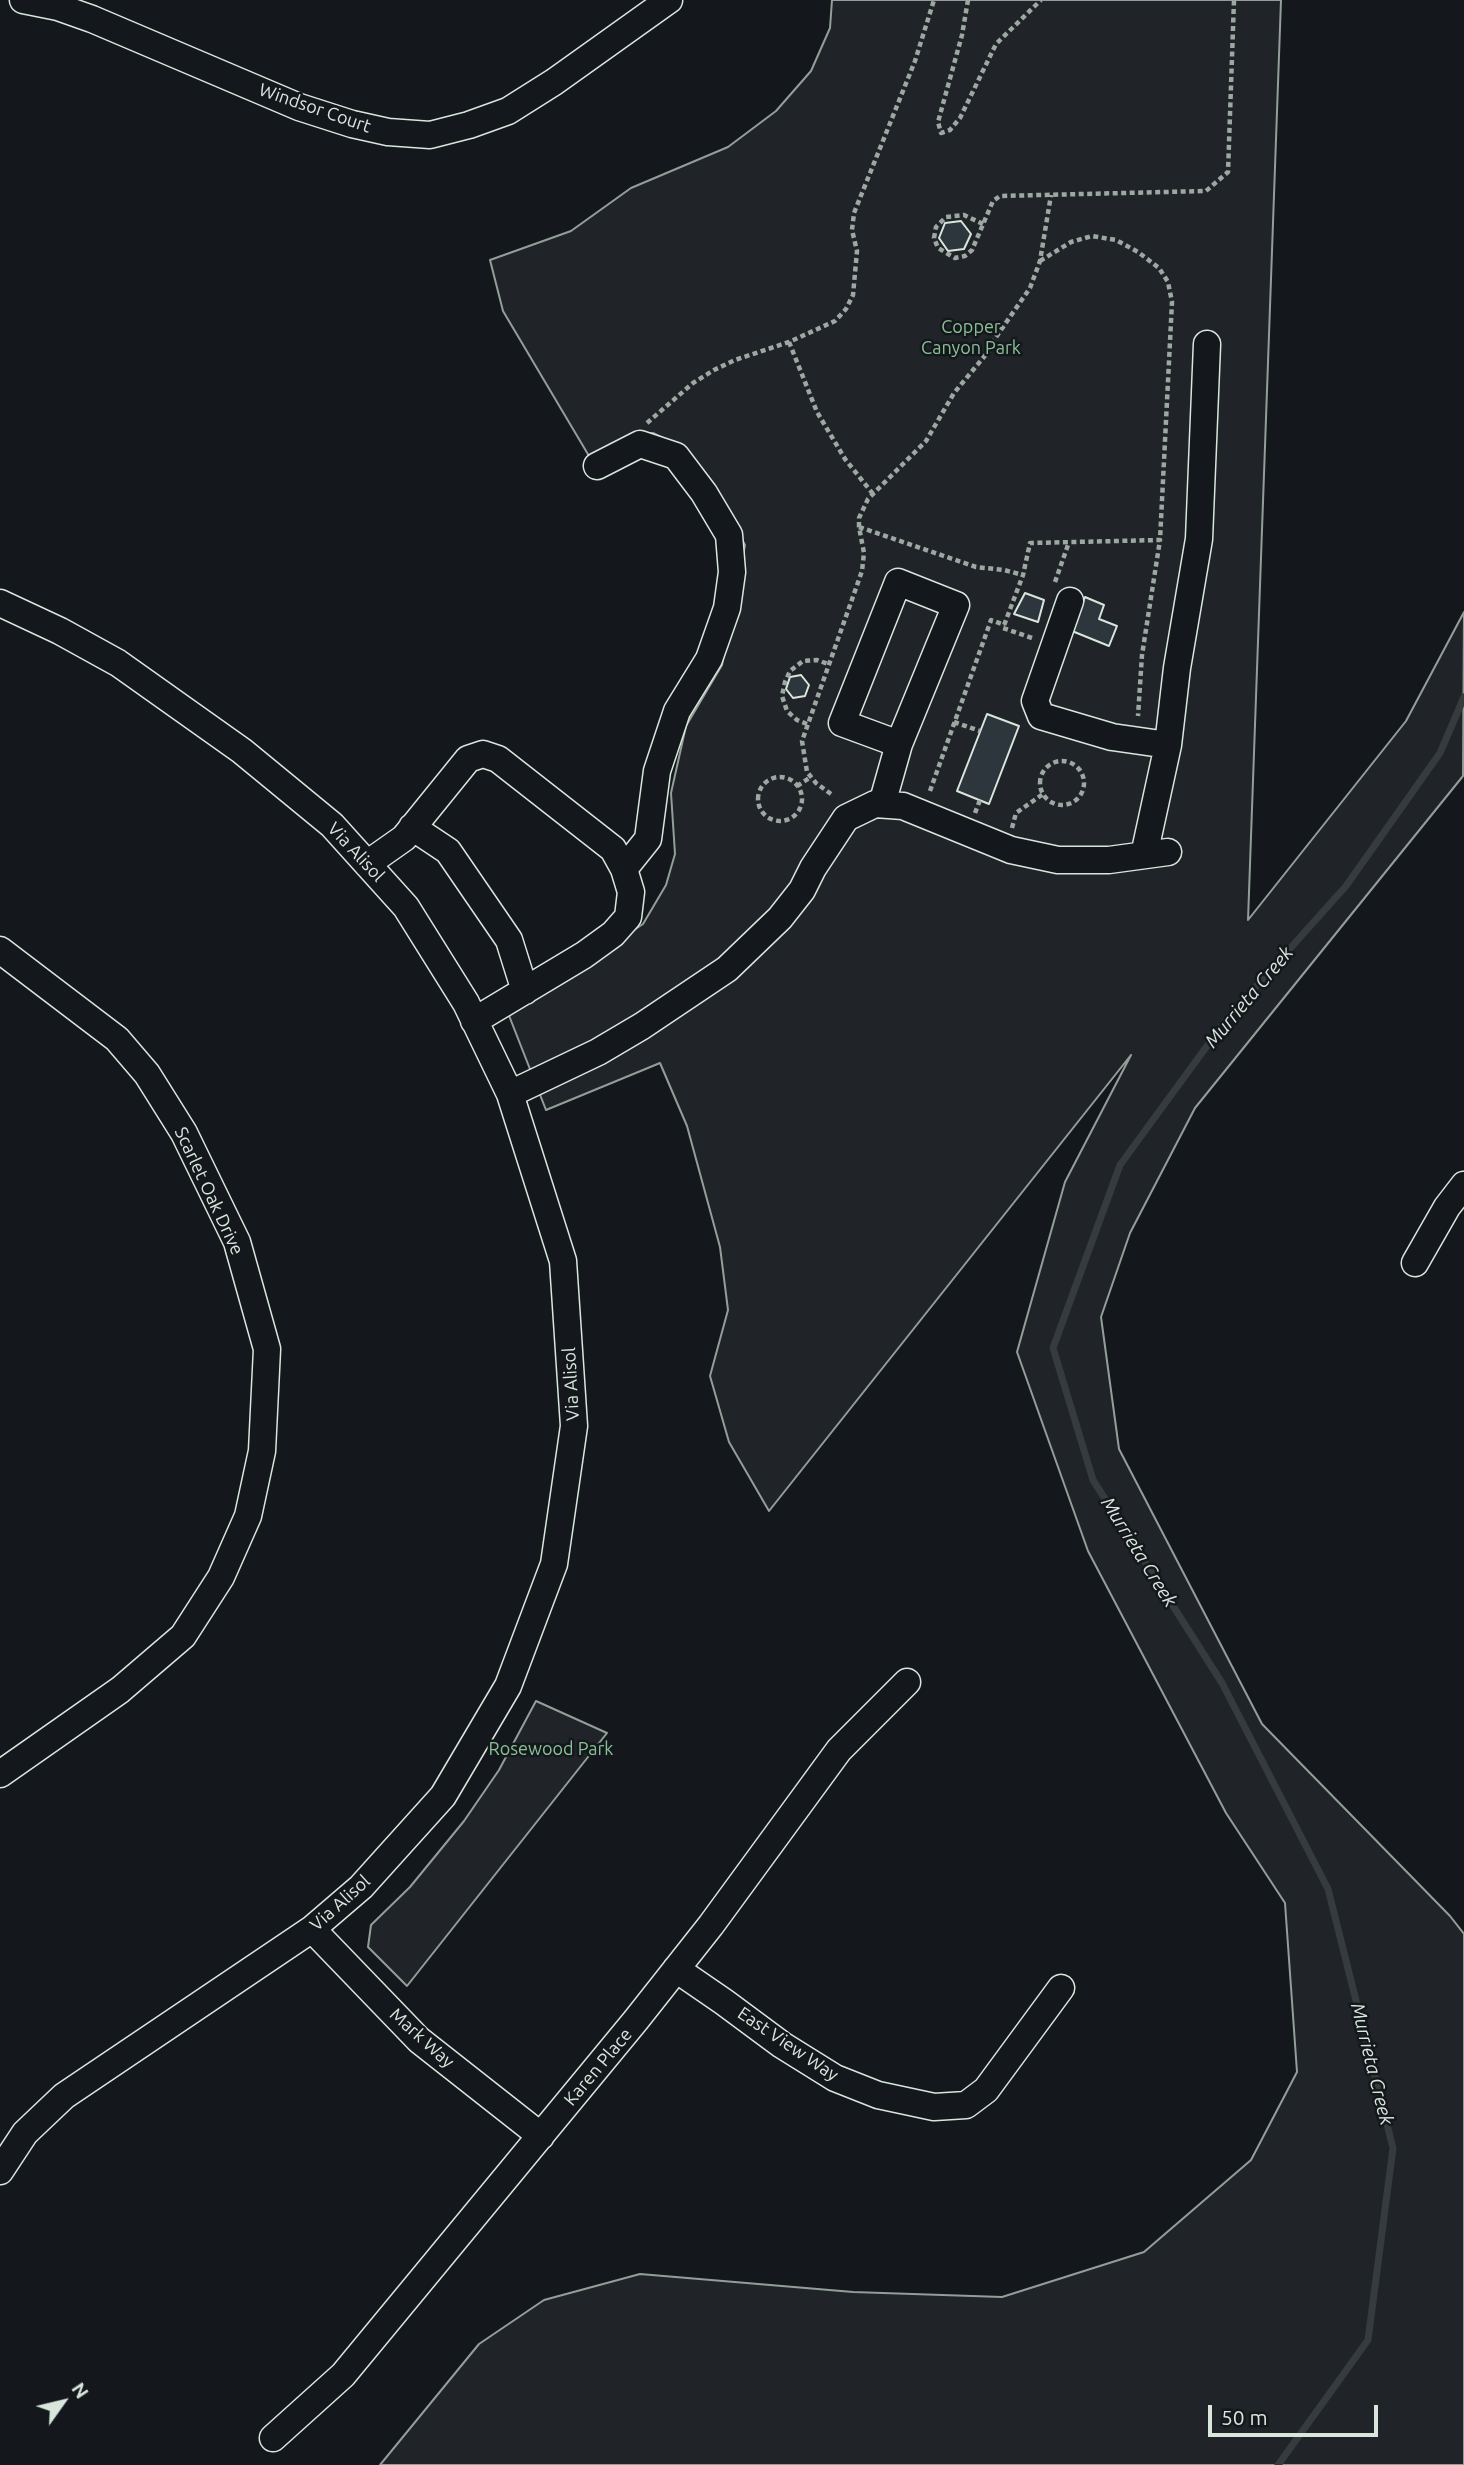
<!DOCTYPE html>
<style>
body{margin:0}
#map{position:relative;width:1464px;height:2465px;overflow:hidden;background:#14181c;font-family:Ubuntu,sans-serif}
canvas{display:block}
.north{position:absolute;left:28px;top:2367px;width:70px;height:70px;-webkit-text-stroke:5px #14181c;paint-order:stroke;rotate:56deg;font-size:19px;font-weight:700;line-height:28px;text-align:center;color:#d8e6dc}
.north::after{content:'';display:block;margin:auto;width:24px;height:32px;background:#d8e6dc;clip-path:polygon(50% 0,100% 100%,50% 72%,0 100%)}
.scale{position:absolute;left:1208px;top:2405px;width:170px;height:32px;box-sizing:border-box;border:4px solid #d8e6dc;border-top:0;padding-left:9px;font-size:21px;line-height:24px;white-space:nowrap;color:#d8e6dc;-webkit-text-stroke:5px #14181c;paint-order:stroke}
</style>
<div id="map">
<canvas width="1464" height="2465"></canvas>
<div class="north">N</div>
<div class="scale">50 m</div>
</div>
<script>
const ctx = document.querySelector('canvas').getContext('2d');
ctx.lineJoin = 'round';
function fillPath(path, color) { ctx.fillStyle = color; ctx.fill(path, 'evenodd'); }
const toPath = rows => new Path2D(rows.map(r => 'M' + r).join(''));
function stroke(path, color, width, dash) { ctx.strokeStyle = color; ctx.lineWidth = width; ctx.lineCap = dash ? 'butt' : 'round'; ctx.setLineDash(dash || []); ctx.stroke(path); }
function label(font, color, halo, rows, align = 'center') {
  ctx.font = font + ' Ubuntu,sans-serif'; ctx.lineWidth = 5; ctx.setLineDash([]); ctx.textBaseline = 'middle'; ctx.strokeStyle = halo; ctx.fillStyle = color; for (const [text, x, y, turn = 0] of rows) {
    ctx.save(); ctx.translate(x, y); ctx.rotate((+turn || 0) * Math.PI / 180); ctx.textAlign = isNaN(turn) ? turn : align; if (halo) ctx.strokeText(text, 0, 0); ctx.fillText(text, 0, 0); ctx.restore();
  }
}
const green = toPath([
 [832,0,1281,0,1248,920,1406,721,1464,612,1463,776,1195,1108,1130,1233,1101,1317,1119,1449,1262,1724,1450,1916,1464,1934,1464,2465,380,2465,479,2344,544,2300,640,2274,853,2292,1002,2297,1144,2252,1251,2160,1297,2072,1285,1903,1226,1813,1088,1551,1017,1352,1065,1182,1131,1055,769,1511,729,1442,710,1376,728,1310,720,1247,687,1126,660,1063,546,1110,508,1013,643,924,666,885,675,854,671,793,686,726,722,665,745,545,710,481,687,450,653,433,634,435,589,456,503,311,490,260,571,231,631,188,728,147,776,111,811,71,830,28,832,0],
 [536,1701,607,1733,407,1986,368,1947,371,1925,410,1887,464,1821,499,1770,536,1701]
]);
fillPath(green, '#202428');
stroke(green, '#939e99', 2);
stroke(toPath([
 [1278,2465,1368,2340,1393,2148,1328,1889,1222,1683,1093,1480,1053,1348,1120,1165,1226,1020,1346,886,1440,753,1464,697]
]), '#363b3e', 7);
const building = toPath([
 [961,221,971,234,964,249,948,251,939,238,945,223,961,221],
 [1025,593,1044,600,1038,622,1014,614,1025,593],
 [1085,597,1104,605,1099,619,1117,626,1109,646,1072,631,1085,597],
 [801,675,809,685,805,696,793,698,786,689,790,677,801,675],
 [987,714,1019,726,989,804,957,791,987,714]
]);
fillPath(building, '#2c363c');
stroke(building, '#d8e6dc', 2);
const minor = toPath([
 [23,0,58,7,92,19,299,107,352,124,388,132,430,135,469,125,508,111,554,82,669,0],
 [597,466,640,444,676,456,704,493,729,535,732,572,727,608,709,659,677,711,657,771,648,839,624,869],
 [1070,601,1035,701,1041,716,1112,737,1168,745],
 [0,603,60,631,118,663,242,751,332,825,406,907,466,1003,510,1094,563,1261,574,1426,554,1564,508,1686,443,1796,361,1887,312,1929,64,2096,25,2133,0,2171],
 [882,804,899,744,956,605,898,582,842,723,899,744],
 [412,827,448,851,509,940,525,991],
 [1144,855,1168,745,1177,668,1199,539,1207,344],
 [367,864,404,838,468,759,483,754,498,759,613,849,624,869,631,892,628,917,613,934,584,955,474,1021],
 [0,950,117,1039,147,1074,184,1133,237,1242,267,1349,262,1451,248,1516,221,1577,183,1636,120,1690,0,1774],
 [510,1094,598,1052,642,1026,727,969,780,918,802,890,813,868,846,818,875,804,903,806,1011,850,1058,860,1109,860,1168,852],
 [1415,1263,1447,1207,1464,1185],
 [312,1929,419,2040,541,2136],
 [676,1969,724,2002,782,2045,835,2078,878,2095,934,2107,966,2105,986,2090,1061,1988],
 [273,2438,343,2375,636,2020,711,1925,839,1750,907,1682]
]);
stroke(minor, '#d8e6dc', 29);
stroke(toPath([
 [968,0,962,35,938,122,941,133,950,130,960,118,996,44,1041,0],
 [983,224,964,215,946,217,936,227,934,238,938,248,955,258,965,256,972,250,993,201,1000,196,1206,191,1228,172,1234,0],
 [1040,261,1071,242,1092,236,1116,240,1138,252,1159,268,1168,282,1172,302,1160,540],
 [789,342,817,412,845,459,873,494],
 [647,423,693,383,714,370,735,360,789,342,835,321,846,309,853,295,857,251,852,230,854,213,915,61,934,0],
 [859,527,859,518,868,499,926,441,954,393,988,352,994,340,1030,288,1040,261,1051,195],
 [1055,582,1069,542],
 [1032,638,1003,628,1023,575,1030,543,1160,540,1142,655,1138,716],
 [954,722,980,731],
 [807,724,797,720,787,711,782,696,785,682,790,671,803,661,817,660,828,664],
 '1040 783a22 22 0 1 1 44 0a22 22 0 1 1-44 0Z',
 '758 799a22 22 0 1 1 44 0a22 22 0 1 1-44 0Z',
 [797,786,811,777],
 [930,791,991,620,1005,625],
 [831,794,816,783,807,772,802,741,862,571,864,553,859,527,976,567,1004,570,1023,575],
 [975,813,980,800],
 [1012,828,1016,813,1043,794]
]), '#9da8a2', 4.5, [5, 3.5]);
stroke(minor, '#14181c', 26);
label('18px', '#d8e6dc', '#14181c', [
 ["Windsor Court",315,108,19],
 ["Via Alisol",356,852,47],
 ["Scarlet Oak Drive",209,1191,65],
 ["Via Alisol",571,1384,-93],
 ["Via Alisol",340,1903,-42],
 ["Mark Way",422,2038,42],
 ["East View Way",788,2044,34],
 ["Karen Place",598,2067,-50]
]);
label('18px', '#8ac095', '#14181c', [
 ["Copper",971,327],
 ["Canyon Park",971,348],
 ["Rosewood Park",551,1749]
]);
label('italic 19px', '#d8e6dc', '#14181c', [
 ["Murrieta Creek",1249,997,-50],
 ["Murrieta Creek",1139,1552,58],
 ["Murrieta Creek",1372,2064,76]
]);
</script>
